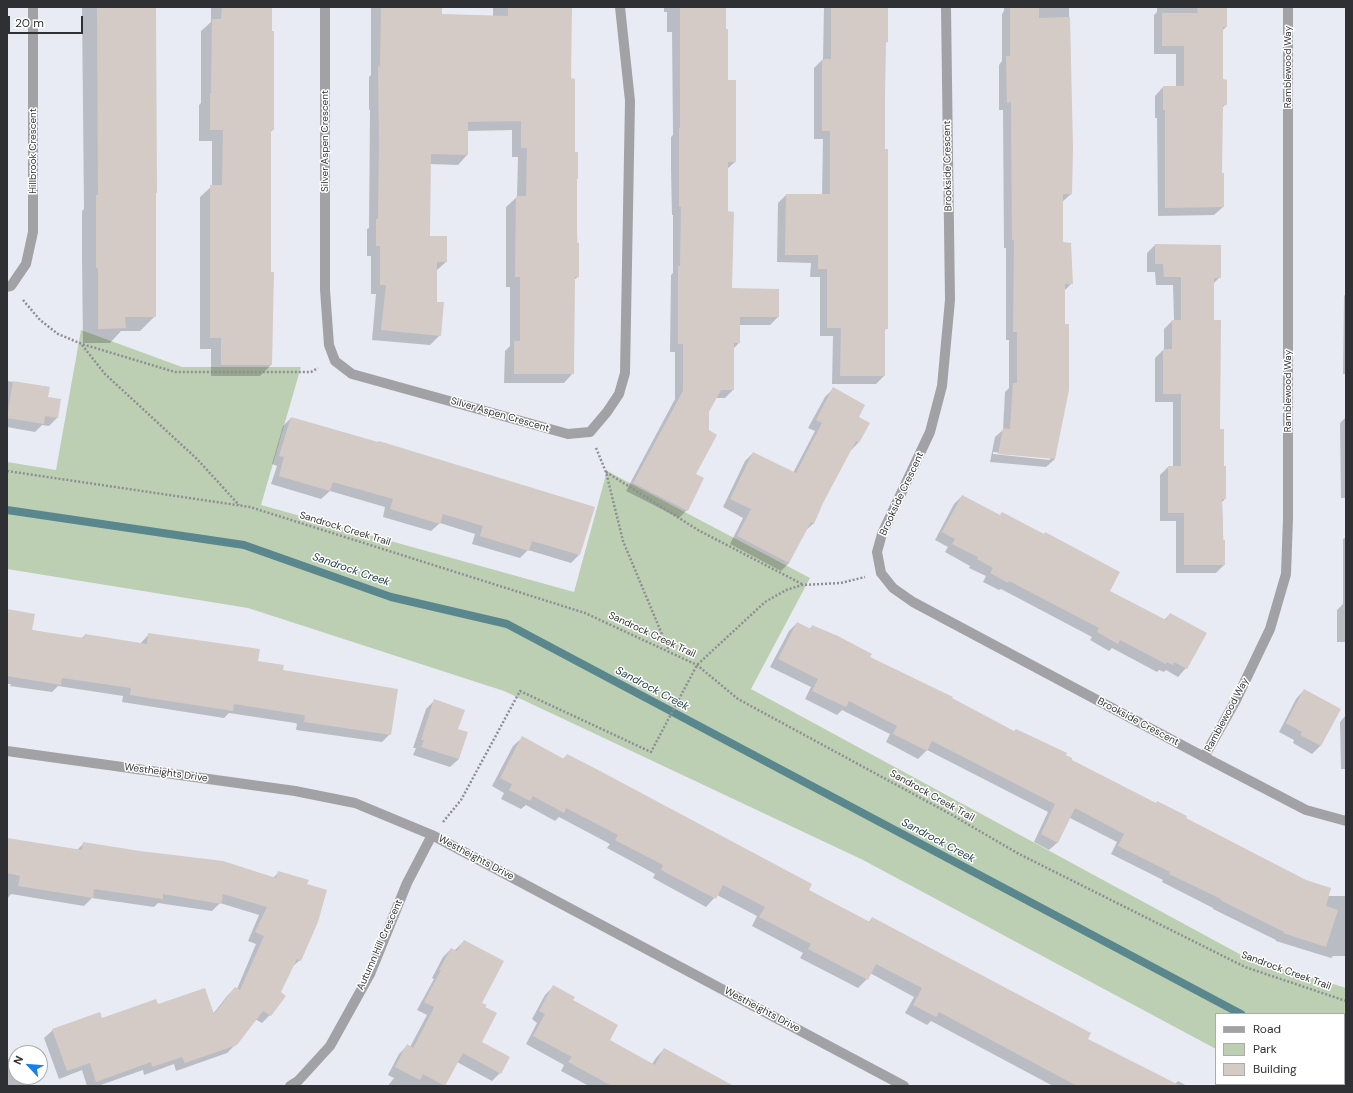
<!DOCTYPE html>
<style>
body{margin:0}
#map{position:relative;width:1353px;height:1093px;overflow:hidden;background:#e9ebf4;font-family:"DM Sans",sans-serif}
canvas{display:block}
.frame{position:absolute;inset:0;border:8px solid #2f3033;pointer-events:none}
.legend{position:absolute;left:1215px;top:1013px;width:130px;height:72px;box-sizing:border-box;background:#fff;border:1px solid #acacad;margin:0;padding:5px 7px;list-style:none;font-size:12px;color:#2f3033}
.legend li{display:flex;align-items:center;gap:8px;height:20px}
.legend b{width:20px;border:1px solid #acacad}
.north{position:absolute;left:8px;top:1045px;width:40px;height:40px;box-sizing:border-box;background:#fff;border:1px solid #acacad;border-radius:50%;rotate:296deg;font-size:11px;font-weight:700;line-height:16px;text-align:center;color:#2f3033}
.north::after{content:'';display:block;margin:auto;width:14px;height:18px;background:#1580e7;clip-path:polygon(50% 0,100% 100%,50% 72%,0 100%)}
.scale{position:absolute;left:8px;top:16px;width:75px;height:18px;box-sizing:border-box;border:2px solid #2f3033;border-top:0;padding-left:5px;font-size:12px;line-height:14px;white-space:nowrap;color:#2f3033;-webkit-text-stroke:3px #fff;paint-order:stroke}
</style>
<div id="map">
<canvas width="1353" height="1093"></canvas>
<div class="frame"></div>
<ul class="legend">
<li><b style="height:5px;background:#a2a1a5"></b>Road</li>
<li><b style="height:11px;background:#bdcfb3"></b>Park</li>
<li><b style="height:11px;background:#d4cac6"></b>Building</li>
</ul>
<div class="north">N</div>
<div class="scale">20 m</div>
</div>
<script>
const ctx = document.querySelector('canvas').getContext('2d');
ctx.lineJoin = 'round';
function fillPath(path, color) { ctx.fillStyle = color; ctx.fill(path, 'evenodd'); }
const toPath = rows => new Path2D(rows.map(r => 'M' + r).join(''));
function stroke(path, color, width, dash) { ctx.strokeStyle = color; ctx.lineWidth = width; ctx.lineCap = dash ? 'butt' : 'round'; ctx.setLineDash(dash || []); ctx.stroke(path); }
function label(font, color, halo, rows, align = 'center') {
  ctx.font = font + ' "DM Sans",sans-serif'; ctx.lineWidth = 3; ctx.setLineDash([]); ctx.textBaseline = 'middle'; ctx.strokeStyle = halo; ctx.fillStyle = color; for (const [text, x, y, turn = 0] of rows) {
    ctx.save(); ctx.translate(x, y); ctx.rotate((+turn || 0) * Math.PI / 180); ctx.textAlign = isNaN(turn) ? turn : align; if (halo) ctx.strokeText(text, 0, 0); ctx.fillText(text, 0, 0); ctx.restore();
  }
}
fillPath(toPath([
 [81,330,182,367,301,367,261,505,574,592,607,471,810,578,751,689,1245,957,1346,988,1346,1086,1310,1086,1303,1084,1344,1084,1344,1014,1216,1014,1216,1049,863,860,504,691,248,608,7,569,7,462,56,470]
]), '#bdcfb3');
fillPath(toPath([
 [82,7,156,7,155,316,140,331,121,331,110,343,83,343,82,261,82,211,84,209],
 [211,7,271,7,273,130,270,132,271,365,260,376,211,376,211,349,200,349,200,197,212,186,212,141,199,141,199,105,201,103,201,31,211,22],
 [371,7,441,7,441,15,493,16,493,7,566,7,576,180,578,277,574,280,573,373,564,383,504,383,505,351,510,346,510,287,506,287,506,207,517,197,518,157,512,157,512,130,467,131,467,155,458,165,430,164,429,237,446,262,436,271,436,303,440,335,430,345,372,340,376,294,371,294,371,256,367,256,367,229,369,228,370,110,369,110,369,77,371,75],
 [664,7,725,7,727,81,735,162,727,169,727,212,731,289,778,290,778,317,770,325,739,325,739,343,733,349,733,390,725,398,716,398,708,412,687,510,679,518,626,491,675,399,675,352,670,352,671,275,673,273,673,215,672,215,671,170,671,137,673,135,672,32,667,32,667,12,664,12],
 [824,7,887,7,887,42,885,44,884,97,887,328,884,331,884,376,876,384,832,384,833,336,820,336,820,277,810,277,811,263,777,262,778,203,786,195,822,195,823,139,814,139,814,68,823,59],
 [1004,7,1069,7,1071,194,1062,202,1062,243,1072,283,1064,291,1055,459,1046,467,990,462,995,437,1003,430,1005,392,1009,388,1009,340,1006,340,1006,248,1004,248,1003,110,999,110,999,65,1002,61,1002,14,1004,11],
 [993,452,1050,458,1050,460,993,454],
 [1157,7,1226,7,1226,27,1222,31,1222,80,1226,104,1222,108,1221,174,1223,207,1214,215,1158,216,1157,118,1155,118,1155,96,1163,87,1176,87,1176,54,1154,54,1154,15,1157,12],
 [1346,211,1346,245,1345,245,1345,212],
 [1155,245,1220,277,1212,285,1212,321,1225,499,1222,502,1224,565,1216,573,1176,573,1176,521,1160,521,1160,475,1168,467,1173,467,1173,402,1155,402,1155,358,1164,349,1164,329,1172,321,1174,321,1173,285,1156,285,1155,272,1147,272,1147,253],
 [1346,294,1346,374,1343,374,1344,296],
 [7,381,49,387,47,398,60,400,57,418,49,426,42,425,35,432,7,427],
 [833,389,858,417,859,442,850,451,822,503,814,523,805,531,789,563,781,571,730,544,743,518,723,507,745,461,753,453,793,473,815,431,808,428,825,397],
 [1346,417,1346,642,1337,642,1337,610,1343,604,1343,539,1345,538,1345,498,1341,498,1340,423],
 [291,418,579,555,571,563,528,550,520,558,472,544,475,534,440,523,431,531,383,517,385,507,330,491,321,499,271,484,277,466,272,464,283,426],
 [962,496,1108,592,1163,621,1170,614,1186,668,1178,677,1166,670,1164,672,1159,670,1157,672,1112,648,1109,651,1090,640,1092,637,1001,589,999,590,983,582,986,576,969,568,970,566,945,552,948,547,935,540,954,504],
 [7,610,31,630,81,639,85,635,140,644,149,634,257,662,282,671,390,734,382,742,296,730,297,724,295,723,229,713,224,718,122,702,123,696,58,686,52,692,10,686,11,684,7,684],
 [797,623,809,629,813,626,869,657,1014,732,1065,756,1070,760,1185,818,1328,896,1346,896,1346,956,1333,956,1331,958,1276,941,1276,940,1213,909,1213,908,1162,882,1163,880,1111,854,1117,842,1070,818,1058,842,1049,850,1034,842,1048,812,927,750,918,759,886,742,890,734,842,710,837,715,805,699,811,687,770,667,789,631],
 [1304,690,1321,745,1312,754,1293,743,1294,740,1279,732,1296,699],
 [434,701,457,730,459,759,450,767,413,755,416,748,413,748,426,709],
 [1346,715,1346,769,1341,769,1340,722],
 [522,738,563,759,567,755,808,890,868,923,872,918,1087,1040,1175,1084,1178,1081,1187,1086,1053,1086,931,1021,927,1025,905,1013,914,997,870,973,867,979,858,988,800,958,803,953,752,926,757,916,717,895,706,907,653,878,655,874,607,848,610,844,559,817,555,821,526,805,521,809,501,799,504,793,492,786,513,746],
 [7,839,77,850,84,843,273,878,278,873,306,885,300,960,291,968,270,1015,262,1023,255,1019,236,1044,227,1053,176,1071,174,1064,144,1075,143,1070,98,1086,87,1086,82,1070,59,1079,44,1038,53,1030,158,1006,213,1014,227,996,235,988,237,989,256,944,248,941,259,915,220,903,212,911,158,903,154,907,92,898,84,906,11,894,7,899],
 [464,941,481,1003,484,1008,481,1042,500,1073,492,1081,457,1062,444,1086,388,1086,394,1078,388,1075,399,1054,407,1046,410,1047,427,1015,417,1010,434,979,432,978,443,957,451,949,454,951],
 [553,987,572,1000,609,1041,652,1064,656,1058,664,1049,713,1086,589,1086,561,1071,564,1065,526,1044,537,1023,532,1019,545,995],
 [7,1057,16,1068,16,1077,24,1077,32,1086,7,1086]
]), '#0003');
stroke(toPath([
 [7,510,244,545,391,597,507,624,1241,1014],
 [1344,1045,1346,1046]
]), '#5a878e', 8);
fillPath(toPath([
 [97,7,156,7,157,193,156,193,156,317,125,317,126,328,98,329,98,268,96,268,96,195,98,195],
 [222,7,272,7,272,31,274,31,274,130,271,130,271,272,274,272,272,365,221,365,221,338,210,338,210,185,222,185,223,130,210,130,210,93,211,93,212,19,221,19],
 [381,7,442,7,442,14,508,16,508,8,572,8,571,78,575,79,575,152,578,152,578,179,577,179,577,243,579,243,579,277,575,277,574,374,514,374,514,341,520,341,520,277,515,277,516,196,526,196,527,148,521,148,521,121,468,122,468,155,431,154,430,236,447,236,447,262,437,262,437,302,444,302,441,336,381,330,386,285,380,285,380,246,376,246,376,219,378,219,379,140,378,66,380,67],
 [680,7,726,7,726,29,728,29,728,80,736,80,736,162,728,162,728,211,734,212,732,288,779,289,779,317,740,317,740,343,734,343,734,390,721,390,709,412,709,430,717,435,696,474,704,478,688,511,633,483,683,391,683,344,678,344,678,266,680,266,681,207,679,207,679,128,680,128],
 [831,7,888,7,888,42,886,42,885,97,885,149,888,149,888,329,885,329,885,376,840,376,841,328,827,328,827,269,818,269,818,255,785,255,786,194,830,194,830,131,822,131,822,59,831,59],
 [1010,7,1039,7,1039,18,1070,17,1073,148,1072,194,1063,194,1063,242,1071,243,1073,284,1065,284,1065,324,1069,324,1069,390,1055,459,998,454,1003,428,1010,429,1013,383,1017,383,1017,332,1013,332,1014,240,1012,240,1011,102,1007,103,1006,56,1010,56],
 [1197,7,1227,7,1227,27,1223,27,1223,79,1227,80,1227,105,1223,105,1222,173,1224,173,1224,207,1165,208,1165,110,1163,110,1163,86,1184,86,1184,46,1162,46,1162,13,1198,13],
 [1155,244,1221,245,1221,278,1214,278,1214,320,1221,320,1220,429,1224,429,1224,466,1226,466,1226,499,1222,499,1223,540,1225,540,1225,565,1184,565,1184,513,1168,513,1168,466,1181,466,1181,394,1163,394,1163,349,1172,349,1172,320,1181,320,1181,277,1164,277,1163,264,1155,264],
 [13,381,50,387,48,397,61,399,58,418,45,416,44,424,7,418],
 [833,387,865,405,859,417,870,423,859,443,856,441,823,503,814,524,811,522,789,563,737,536,751,509,730,499,753,452,796,473,822,423,816,420],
 [291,417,378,442,379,441,595,507,580,555,532,541,529,551,480,536,483,526,443,514,440,524,390,509,393,499,333,482,330,491,279,476,284,457,279,456],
 [962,495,1000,515,1002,512,1044,534,1045,532,1120,572,1110,591,1166,620,1170,613,1207,633,1187,669,1174,662,1173,665,1167,662,1166,664,1120,640,1118,644,1097,632,1099,628,1009,581,1008,583,990,573,993,568,977,559,978,557,952,544,955,539,942,532],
 [7,609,35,614,32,630,84,638,85,634,147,644,148,633,260,649,258,661,284,665,283,670,398,689,391,735,304,722,305,716,303,715,234,704,233,711,130,695,131,688,62,678,61,685,7,676],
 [797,622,811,629,812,625,838,636,872,654,870,657,953,697,952,698,1014,731,1016,729,1067,753,1066,755,1072,758,1072,760,1156,803,1157,801,1187,816,1186,818,1306,880,1331,888,1326,906,1338,910,1326,947,1283,933,1284,932,1220,900,1221,899,1169,874,1170,872,1118,846,1124,834,1075,808,1058,843,1041,834,1055,804,932,741,927,751,893,734,897,726,849,701,846,707,812,691,818,679,778,659],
 [1304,689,1341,709,1321,746,1300,735,1302,732,1286,723],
 [434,699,465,710,458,729,468,732,459,759,421,747,424,740,421,740],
 [522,736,564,759,567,754,600,771,812,884,809,890,870,922,872,917,1091,1033,1088,1039,1181,1086,1077,1086,939,1012,936,1017,913,1005,922,988,876,964,868,980,808,949,811,944,759,917,765,907,723,885,716,899,661,870,663,865,615,840,618,835,566,808,564,813,533,796,530,801,509,790,512,784,500,778],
 [7,838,82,850,83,842,140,851,223,861,276,878,278,871,309,880,307,884,327,890,318,922,301,961,297,959,281,992,286,996,271,1016,263,1011,237,1045,185,1063,182,1057,152,1067,151,1062,96,1082,90,1063,67,1071,52,1029,100,1012,102,1018,156,999,158,1004,205,988,214,1014,235,987,240,990,264,936,255,932,267,907,223,894,221,904,163,894,163,899,94,889,93,898,18,886,20,876,7,873],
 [464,940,504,961,482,1003,487,1005,485,1007,497,1013,482,1042,510,1057,501,1074,463,1053,445,1086,423,1074,420,1080,395,1067,407,1044,413,1048,432,1012,434,1007,424,1002,441,970,439,970,451,948,457,951],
 [553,985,575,997,573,1000,618,1025,610,1040,655,1065,664,1048,734,1086,612,1086,568,1062,572,1057,533,1036,545,1014,539,1011]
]), '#d4cac6');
stroke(toPath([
 [23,300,40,320,58,334,82,344,175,372,311,372,318,368],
 [82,345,105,374,197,459,239,505],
 [596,448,606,472,623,541,669,651],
 [7,471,250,507,585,613,697,665,738,699,952,815,1019,854,1245,967,1346,1001],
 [606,472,698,530,802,584],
 [443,822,461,800,520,691,651,752,697,665,765,602,786,590,802,585,841,583,865,577]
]), '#8d8e94', 2.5, [2, 2]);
stroke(toPath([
 [325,7,325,290,329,345,335,361,352,374,568,434,590,432,607,412,619,394,625,373,630,101,620,7],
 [946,7,950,300,942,386,930,432,882,534,877,552,881,573,893,588,913,602,1204,757,1306,810,1346,821],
 [7,287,11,286,26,264,33,232,33,7],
 [7,751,295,791,355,803,432,835,904,1086],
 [1204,757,1236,700,1270,629,1286,574,1288,518,1288,7],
 [290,1086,298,1081,330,1046,370,974,407,883,432,835]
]), '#a2a1a5', 10);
label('10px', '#2f3033', '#fff', [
 ["Ramblewood Way",1288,67,-90],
 ["Silver Aspen Crescent",325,141,-90],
 ["Hillbrook Crescent",33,151,-90],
 ["Brookside Crescent",948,166,-91],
 ["Ramblewood Way",1288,391,-90],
 ["Silver Aspen Crescent",500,415,16],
 ["Brookside Crescent",902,494,-65],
 ["Sandrock Creek Trail",345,529,17],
 ["Sandrock Creek Trail",652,635,25],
 ["Ramblewood Way",1227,715,-62],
 ["Brookside Crescent",1138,722,28],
 ["Westheights Drive",166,773,8],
 ["Sandrock Creek Trail",932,796,29],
 ["Westheights Drive",476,858,28],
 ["Autumn Hill Crescent",380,945,-66],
 ["Sandrock Creek Trail",1286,971,20],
 ["Westheights Drive",762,1010,28]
]);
label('italic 11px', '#1a3a3e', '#fff', [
 ["Sandrock Creek",351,570,19],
 ["Sandrock Creek",652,689,28],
 ["Sandrock Creek",938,841,28]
]);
</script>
